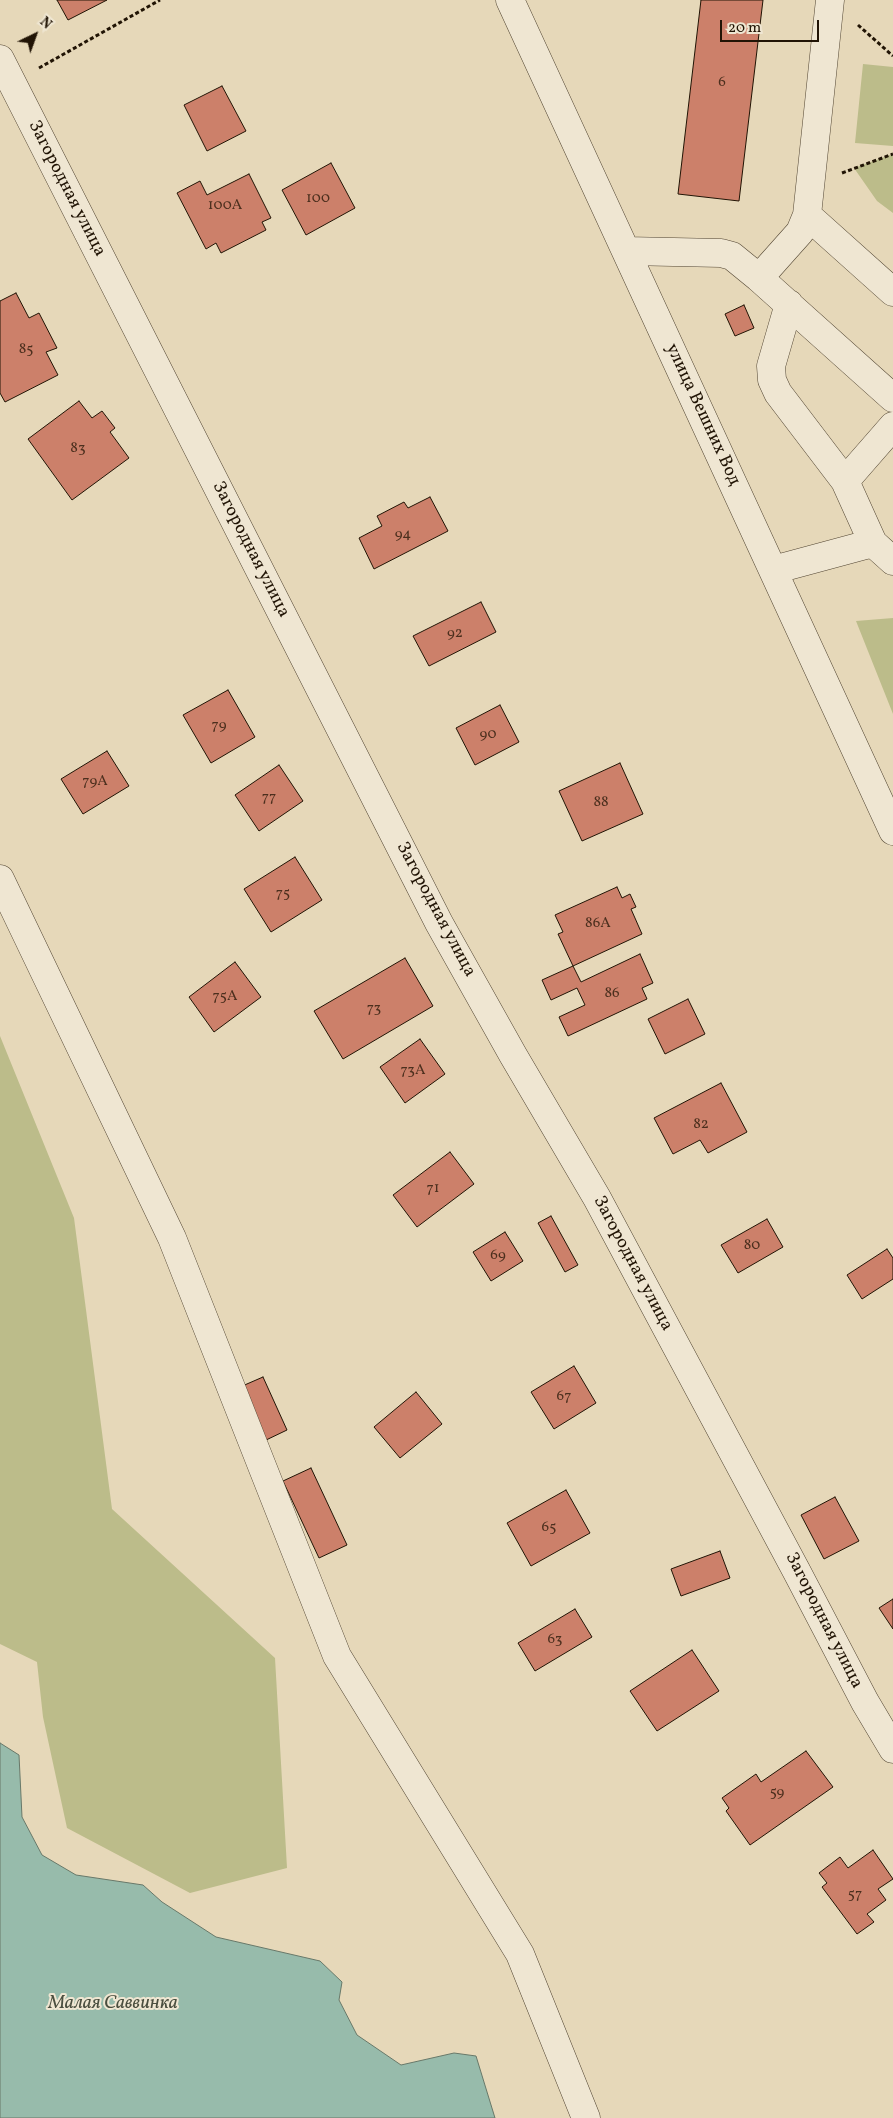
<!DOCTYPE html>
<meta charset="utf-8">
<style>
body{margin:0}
#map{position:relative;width:893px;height:2118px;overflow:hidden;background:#e6d8b9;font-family:Vollkorn,serif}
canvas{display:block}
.north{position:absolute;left:10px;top:10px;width:50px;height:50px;-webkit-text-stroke:4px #efe6d2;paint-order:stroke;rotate:42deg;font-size:14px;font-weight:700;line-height:20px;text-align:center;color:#211405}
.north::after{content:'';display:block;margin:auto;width:18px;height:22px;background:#211405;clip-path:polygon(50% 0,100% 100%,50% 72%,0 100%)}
.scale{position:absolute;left:720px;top:20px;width:99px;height:22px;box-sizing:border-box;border:2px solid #211405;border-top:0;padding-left:6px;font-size:15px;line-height:18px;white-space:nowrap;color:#211405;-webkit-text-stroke:4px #efe6d2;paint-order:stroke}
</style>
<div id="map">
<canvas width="893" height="2118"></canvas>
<div class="north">N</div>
<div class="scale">20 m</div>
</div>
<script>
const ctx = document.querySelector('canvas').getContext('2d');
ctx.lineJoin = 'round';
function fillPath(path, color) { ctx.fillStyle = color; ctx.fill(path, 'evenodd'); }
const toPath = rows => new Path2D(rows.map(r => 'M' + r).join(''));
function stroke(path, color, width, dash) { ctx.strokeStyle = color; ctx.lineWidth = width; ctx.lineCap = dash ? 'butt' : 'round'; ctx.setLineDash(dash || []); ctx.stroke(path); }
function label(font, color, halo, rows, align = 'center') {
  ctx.font = font + ' Vollkorn,serif'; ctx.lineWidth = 4; ctx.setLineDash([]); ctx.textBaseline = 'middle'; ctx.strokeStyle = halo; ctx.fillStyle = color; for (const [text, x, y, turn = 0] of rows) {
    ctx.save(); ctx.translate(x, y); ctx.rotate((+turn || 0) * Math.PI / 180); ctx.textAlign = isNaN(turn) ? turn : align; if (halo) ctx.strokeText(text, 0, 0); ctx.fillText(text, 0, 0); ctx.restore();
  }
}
fillPath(toPath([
 [863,64,893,67,893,146,855,143],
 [893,154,893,213,877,201,854,168],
 [893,618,893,714,856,621],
 [0,1036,74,1218,112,1509,275,1658,287,1868,190,1893,67,1828,43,1717,37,1662,0,1644]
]), '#bcbc8a');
const water = toPath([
 [0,1743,19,1755,22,1817,42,1855,76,1875,143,1885,162,1902,216,1937,320,1961,342,1982,339,2000,357,2035,401,2065,454,2053,476,2056,495,2118,0,2118,0,1743]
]);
fillPath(water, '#97bbab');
stroke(water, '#687869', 1);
const building = toPath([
 [57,0,107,0,68,20,57,0],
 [701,0,763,0,739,201,678,194,701,0],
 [222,86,246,131,207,151,184,105,222,86],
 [331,163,355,208,306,235,282,190,331,163],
 [249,174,271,218,262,222,266,230,221,253,216,243,206,249,177,193,200,181,207,195,249,174],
 [16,293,29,318,39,313,57,348,46,352,58,375,5,402,0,393,0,301,16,293],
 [744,305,754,328,735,336,725,314,744,305],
 [79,401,92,418,102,411,115,428,110,432,129,458,72,500,28,439,79,401],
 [430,497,448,531,374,569,359,538,382,526,377,516,404,502,408,508,430,497],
 [481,602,496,632,429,666,413,636,481,602],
 [228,690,255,737,211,763,183,715,228,690],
 [500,705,519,742,475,765,456,728,500,705],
 [107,751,129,786,83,814,61,779,107,751],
 [620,763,643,814,582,841,559,791,620,763],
 [279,765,303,801,259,831,235,795,279,765],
 [295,857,322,900,271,932,244,889,295,857],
 [617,887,622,898,630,894,636,907,631,909,642,934,573,966,558,934,563,932,555,915,617,887],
 [640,954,653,983,642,988,647,999,568,1036,559,1017,585,1005,577,988,551,1000,542,980,573,966,581,982,640,954],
 [405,958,433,1006,343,1059,314,1011,405,958],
 [235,962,261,997,214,1032,189,997,235,962],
 [688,999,705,1034,665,1054,648,1019,688,999],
 [420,1039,445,1074,405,1103,380,1067,420,1039],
 [721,1083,747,1132,708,1153,700,1140,673,1154,654,1118,721,1083],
 [450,1152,474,1184,417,1227,393,1195,450,1152],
 [551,1216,578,1265,565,1272,538,1223,551,1216],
 [767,1219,783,1247,738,1273,721,1245,767,1219],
 [505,1232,523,1261,491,1281,473,1252,505,1232],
 [887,1249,893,1258,893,1279,862,1299,847,1275,887,1249],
 [574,1366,596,1403,554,1429,531,1392,574,1366],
 [263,1377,287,1430,264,1441,240,1387,263,1377],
 [416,1392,442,1424,400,1458,374,1427,416,1392],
 [311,1468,347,1545,319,1558,283,1481,311,1468],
 [566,1490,590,1533,531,1566,507,1523,566,1490],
 [835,1497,859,1541,824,1559,801,1515,835,1497],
 [720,1551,730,1578,681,1596,671,1569,720,1551],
 [893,1599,893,1629,879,1608,893,1599],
 [575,1609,592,1637,535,1671,518,1643,575,1609],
 [692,1650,719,1691,657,1731,630,1691,692,1650],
 [806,1751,833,1787,750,1845,726,1811,729,1808,722,1798,756,1774,761,1782,806,1751],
 [873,1850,893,1879,878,1889,886,1900,867,1914,874,1922,857,1934,822,1887,827,1883,819,1873,840,1857,848,1868,873,1850]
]);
fillPath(building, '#cc806a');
stroke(building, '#211405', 1);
const minor = toPath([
 [510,0,893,831],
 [830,0,807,215,800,232,759,278,893,398],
 [0,59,439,923,513,1055,597,1198,797,1572,865,1702,893,1749],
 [807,215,893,292],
 [626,251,721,253,732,256,759,278],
 [789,304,771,366,772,380,778,393,845,481,873,543,893,561],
 [845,481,893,426],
 [773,570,873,543],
 [0,879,172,1238,337,1656,520,1954,586,2118]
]);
stroke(minor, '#524532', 29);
stroke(toPath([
 [858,25,893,56],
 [39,68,160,0],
 [842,173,893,154]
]), '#211405', 3, [4, 2.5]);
stroke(minor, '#efe6d2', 28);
label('15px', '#4c2f1e', null, [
 ["6",722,83],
 ["100",318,199],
 ["100А",225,206],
 ["85",26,350],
 ["83",78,449],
 ["94",403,535],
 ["92",455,634],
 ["79",219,726],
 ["90",488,735],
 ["79А",95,782],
 ["77",269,798],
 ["88",601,803],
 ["75",283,894],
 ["86А",598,924],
 ["86",612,994],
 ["75А",225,997],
 ["73",374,1009],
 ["73А",413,1071],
 ["82",701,1125],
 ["71",433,1189],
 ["80",752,1246],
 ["69",498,1256],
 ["67",564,1397],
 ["65",549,1528],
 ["63",555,1640],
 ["59",777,1793],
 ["57",855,1895]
]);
label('18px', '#211405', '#efe6d2', [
 ["Загородная улица",66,189,63],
 ["улица Вешних Вод",702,415,65],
 ["Загородная улица",250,550,63],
 ["Загородная улица",435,910,62],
 ["Загородная улица",632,1264,62],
 ["Загородная улица",823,1621,63]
]);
label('italic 19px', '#4a4e3f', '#efe6d2', [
 ["Малая Саввинка",113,2005]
]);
</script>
